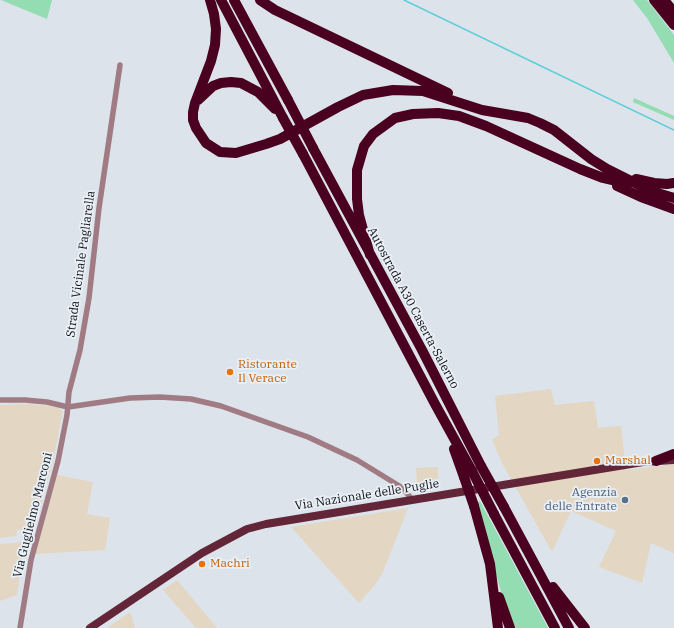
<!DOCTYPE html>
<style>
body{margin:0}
canvas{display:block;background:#dce3ea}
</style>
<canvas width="674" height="628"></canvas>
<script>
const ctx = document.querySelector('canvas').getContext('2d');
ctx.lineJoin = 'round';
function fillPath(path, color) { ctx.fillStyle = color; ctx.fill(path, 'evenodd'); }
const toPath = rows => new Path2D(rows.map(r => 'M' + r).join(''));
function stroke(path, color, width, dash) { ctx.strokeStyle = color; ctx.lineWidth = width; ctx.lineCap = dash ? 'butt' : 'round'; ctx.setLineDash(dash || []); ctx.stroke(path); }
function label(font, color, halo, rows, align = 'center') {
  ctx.font = font + ' "IBM Plex Serif",serif'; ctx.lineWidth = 3.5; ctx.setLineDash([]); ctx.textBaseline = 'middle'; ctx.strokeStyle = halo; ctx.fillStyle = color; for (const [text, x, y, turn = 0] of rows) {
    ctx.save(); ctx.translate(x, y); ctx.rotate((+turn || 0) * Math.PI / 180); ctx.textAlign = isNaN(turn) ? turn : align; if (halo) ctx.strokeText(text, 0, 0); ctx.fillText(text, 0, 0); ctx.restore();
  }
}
fillPath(toPath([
 [551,389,555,405,594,401,598,428,621,426,626,470,674,464,674,553,651,543,642,583,599,567,616,531,571,511,552,552,502,463,492,440,499,435,495,396],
 [30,404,58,407,62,411,62,415,54,456,35,528,20,530,17,529,17,536,0,538,0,405],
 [438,467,438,488,414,491,414,483,417,483,416,468],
 [57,475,93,482,87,514,110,518,105,550,34,554],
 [408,508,383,572,375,585,359,603,291,527],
 [24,542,17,595,0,601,0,544],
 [177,580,217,628,196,628,163,590],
 [130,612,135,628,107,628,123,617]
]), '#e3d6c3');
fillPath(toPath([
 [1,0,52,0,47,19],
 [633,0,647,0,674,35,674,63,647,18],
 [634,98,674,116,674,120,633,102],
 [480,501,548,628,513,628,507,613,476,503]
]), '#94dcb1');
stroke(toPath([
 [404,0,674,130]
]), '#5aced9', 1.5);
stroke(toPath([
 [0,400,25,400,47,402,68,407,130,398,160,397,191,399,221,406,308,437,357,460,401,487,413,500],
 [20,628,31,560,58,461,67,415,69,392,80,350,89,298,99,208,120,65]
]), '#a07b83', 5.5);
stroke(toPath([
 [90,628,202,553,247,529,266,524,643,462,674,460]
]), '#622638', 8);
stroke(toPath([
 [210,0,214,14,216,29,215,45,211,61,195,103,193,112,193,120,196,128,206,143,220,152,236,153,266,144,280,139,338,107,363,95,393,90,423,91,482,110,528,118,540,123,554,130,591,159,607,169,649,190],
 [221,0,283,118],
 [234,0,288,100],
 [260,0,275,10,448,93],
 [654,0,674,25],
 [664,0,674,12],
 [198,100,213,86,221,83,231,82,241,83,258,92,275,109],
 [313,148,422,350,481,466],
 [303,154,435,404,472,471],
 [636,179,654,183,667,184,674,183],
 [617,186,641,197,674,209],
 [644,189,674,198],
 [370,255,359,215,357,199,357,170,364,146,373,134,395,118,413,114,438,113,459,116,486,126,580,169,603,178,628,184],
 [454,449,464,477],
 [656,461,674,454],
 [474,506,490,564,498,628],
 [504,507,569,628],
 [494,514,555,628],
 [553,587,585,628],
 [499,597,510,628]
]), '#4a011f', 10);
stroke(toPath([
 [288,100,313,148],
 [283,118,303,154],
 [481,466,504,507],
 [472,471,494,514],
 [464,477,474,506]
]), '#4a011f', 10);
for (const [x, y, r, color] of [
 [230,372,4,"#e8710a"],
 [597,461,4,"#e8710a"],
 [625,500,4,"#5c6f8a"],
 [202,564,4,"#e8710a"]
]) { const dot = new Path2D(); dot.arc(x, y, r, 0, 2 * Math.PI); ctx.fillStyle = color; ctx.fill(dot); stroke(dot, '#e9f0f7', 1.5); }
label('12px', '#101214', '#e9f0f7', [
 ["Strada Vicinale Pagliarella",81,264,-82],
 ["Autostrada A30 Caserta-Salerno",413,308,62],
 ["Via Nazionale delle Puglie",367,495,-9],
 ["Via Guglielmo Marconi",33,515,-76]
]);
label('12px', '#c56008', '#e9f0f7', [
 ["Ristorante",238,365],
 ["Il Verace",238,379],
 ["Marshal",605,461],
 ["Machri",210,564]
], 'left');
label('12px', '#4e5e75', '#e9f0f7', [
 ["Agenzia",617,493],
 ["delle Entrate",617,507]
], 'right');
</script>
